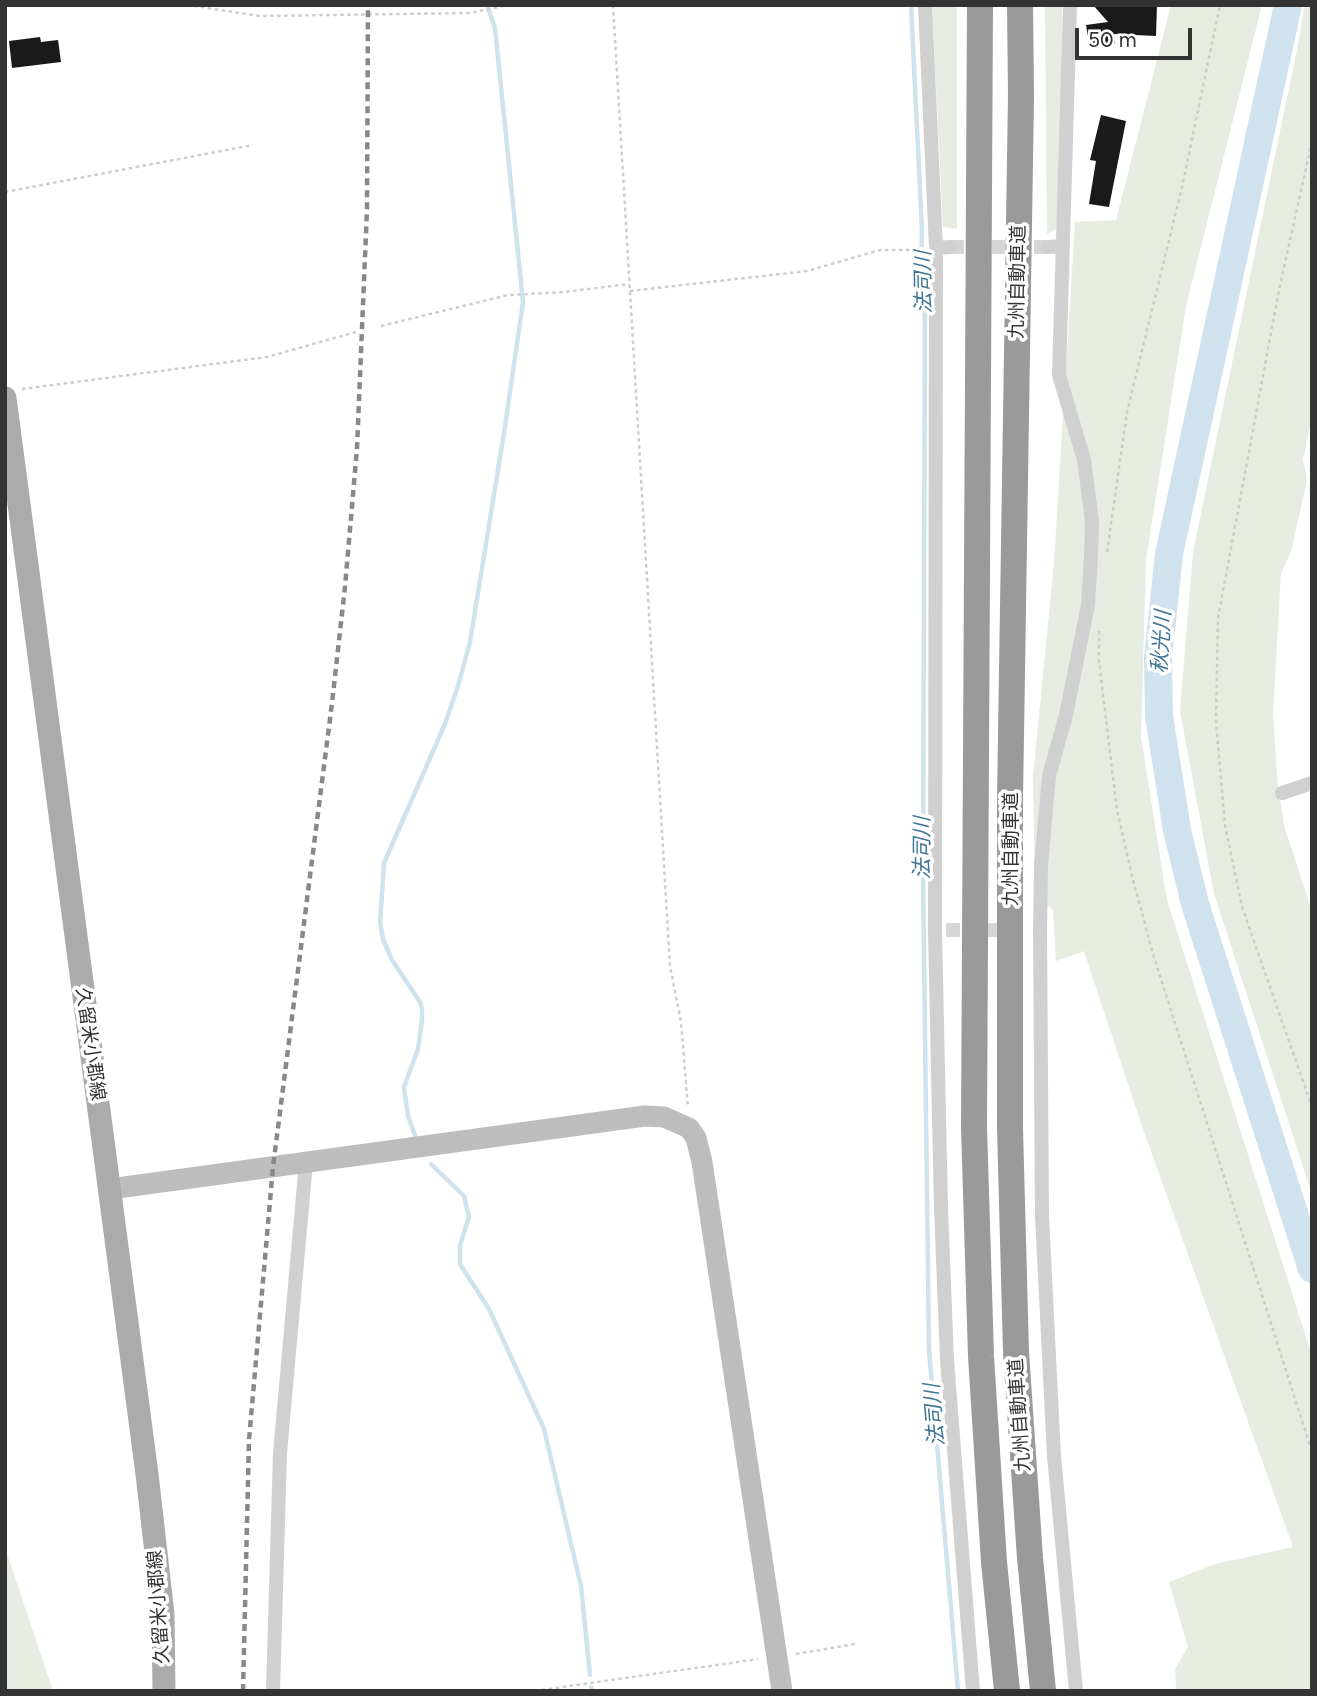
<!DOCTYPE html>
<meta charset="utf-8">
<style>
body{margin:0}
#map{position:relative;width:1317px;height:1696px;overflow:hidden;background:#fff;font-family:Figtree,sans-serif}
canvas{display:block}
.frame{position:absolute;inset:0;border:7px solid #333;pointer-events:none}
.scale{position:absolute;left:1075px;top:28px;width:117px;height:32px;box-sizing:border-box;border:4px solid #333;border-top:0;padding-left:9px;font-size:21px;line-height:24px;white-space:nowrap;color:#333;-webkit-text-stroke:5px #fff;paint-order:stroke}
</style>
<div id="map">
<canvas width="1317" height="1696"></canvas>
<div class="frame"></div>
<div class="scale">50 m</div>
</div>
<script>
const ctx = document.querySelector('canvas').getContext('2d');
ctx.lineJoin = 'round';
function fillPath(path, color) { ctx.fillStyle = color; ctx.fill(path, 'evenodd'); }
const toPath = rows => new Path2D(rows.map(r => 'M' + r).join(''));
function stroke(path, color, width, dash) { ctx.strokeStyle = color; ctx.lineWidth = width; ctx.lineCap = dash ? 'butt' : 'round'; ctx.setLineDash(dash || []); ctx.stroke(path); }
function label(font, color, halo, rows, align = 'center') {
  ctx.font = font + ' Figtree,"Noto Sans JP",sans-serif'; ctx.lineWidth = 7; ctx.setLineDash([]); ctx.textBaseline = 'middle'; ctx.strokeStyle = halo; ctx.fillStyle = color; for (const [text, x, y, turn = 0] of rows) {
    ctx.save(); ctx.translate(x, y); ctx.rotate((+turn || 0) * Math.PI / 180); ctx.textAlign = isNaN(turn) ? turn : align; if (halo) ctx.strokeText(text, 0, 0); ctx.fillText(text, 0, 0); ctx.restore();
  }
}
fillPath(toPath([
 [932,5,957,5,957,229,943,227],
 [1045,5,1062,5,1061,226,1047,234],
 [1171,5,1262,5,1186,306,1146,560,1141,737,1167,900,1312,1356,1312,1691,1176,1691,1175,1669,1188,1647,1169,1582,1215,1564,1293,1547,1144,1132,1084,951,1056,961,1053,910,1035,896,1033,777,1054,562,1075,222,1116,220],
 [1304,5,1312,5,1312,417,1303,459,1307,480,1291,552,1281,573,1273,714,1278,787,1285,829,1312,911,1312,1194,1214,894,1180,711,1193,552,1301,30],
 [5,1548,53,1691,5,1691]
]), '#e6ecdf');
stroke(toPath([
 [911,5,922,230,921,257,925,288,923,877,929,1350,958,1691],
 [416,1138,408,1116,404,1087,418,1049,422,1020,422,1009,420,1002,392,960,383,939,380,923,384,863,445,724,458,686,470,642,504,433,523,302,495,28,487,5],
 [431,1164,464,1196,469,1217,460,1245,460,1264,489,1309,544,1429,581,1586,590,1675],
 [591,1687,592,1691]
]), '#cfe2ee', 4.5);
stroke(toPath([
 [1288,5,1169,554,1158,658,1159,716,1177,830,1195,904,1312,1269]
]), '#cfe2ee', 28);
fillPath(toPath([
 [1093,5,1157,5,1156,36,1114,34,1115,43,1090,48,1086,25,1108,22],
 [40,37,41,42,58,40,61,62,12,68,9,41],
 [1101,115,1126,121,1109,207,1089,204,1096,161,1090,160]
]), '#1a1a1a');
stroke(toPath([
 [950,247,1048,247],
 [946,930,1028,930]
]), '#d6d6d6', 14, [14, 7]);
stroke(toPath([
 [187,5,260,16,470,13,508,5],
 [613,5,670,966,681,1022,688,1107],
 [53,6,62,5],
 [1312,141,1279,290,1218,618,1216,722,1225,825,1242,907,1312,1107],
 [5,192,253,145],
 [630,291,807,271,880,250,922,250],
 [381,326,508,295,564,292,629,284],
 [22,389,267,357,356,332],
 [1107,552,1127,412,1182,187,1220,5],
 [1099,631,1099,661,1117,810,1132,876,1153,954,1312,1452],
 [796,1654,855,1644],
 [535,1691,758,1659]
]), '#cdcdcd', 2.5, [3.5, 3.5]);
stroke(toPath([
 [925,5,936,248,935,930,941,1208,947,1360,973,1691],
 [1070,5,1059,375,1084,460,1092,521,1091,556,1088,605,1066,715,1049,776,1041,865,1040,930,1042,1216,1054,1456,1076,1691],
 [1048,247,1063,246],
 [936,248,950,247],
 [1282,793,1312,783],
 [273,1691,280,1453,306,1162]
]), '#d0d0d0', 14);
stroke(toPath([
 [110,1189,645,1116,664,1117,689,1128,696,1138,702,1162,782,1691]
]), '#bdbdbd', 21);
stroke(toPath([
 [5,398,147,1474,163,1614,164,1691]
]), '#ababab', 23);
stroke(toPath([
 [980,5,974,1127,981,1356,994,1562,1007,1691],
 [1020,5,1021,96,1010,799,1010,1128,1016,1352,1030,1558,1043,1691]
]), '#9a9a9a', 26);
stroke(toPath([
 [243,1691,249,1440,273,1167,332,703,345,587,357,448,367,209,368,5]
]), '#888', 4.5, [7, 5]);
label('19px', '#333', '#fff', [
 ["九州自動車道",1018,282,-89],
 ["九州自動車道",1011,849,-90],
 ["久留米小郡線",90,1044,82],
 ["九州自動車道",1020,1415,-94],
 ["久留米小郡線",159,1607,-94]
]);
label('italic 21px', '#3f7597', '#fff', [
 ["法司川",924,282,-91],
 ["秋光川",1162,642,-86],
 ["法司川",923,848,-90],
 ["法司川",935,1415,-95]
]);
</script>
